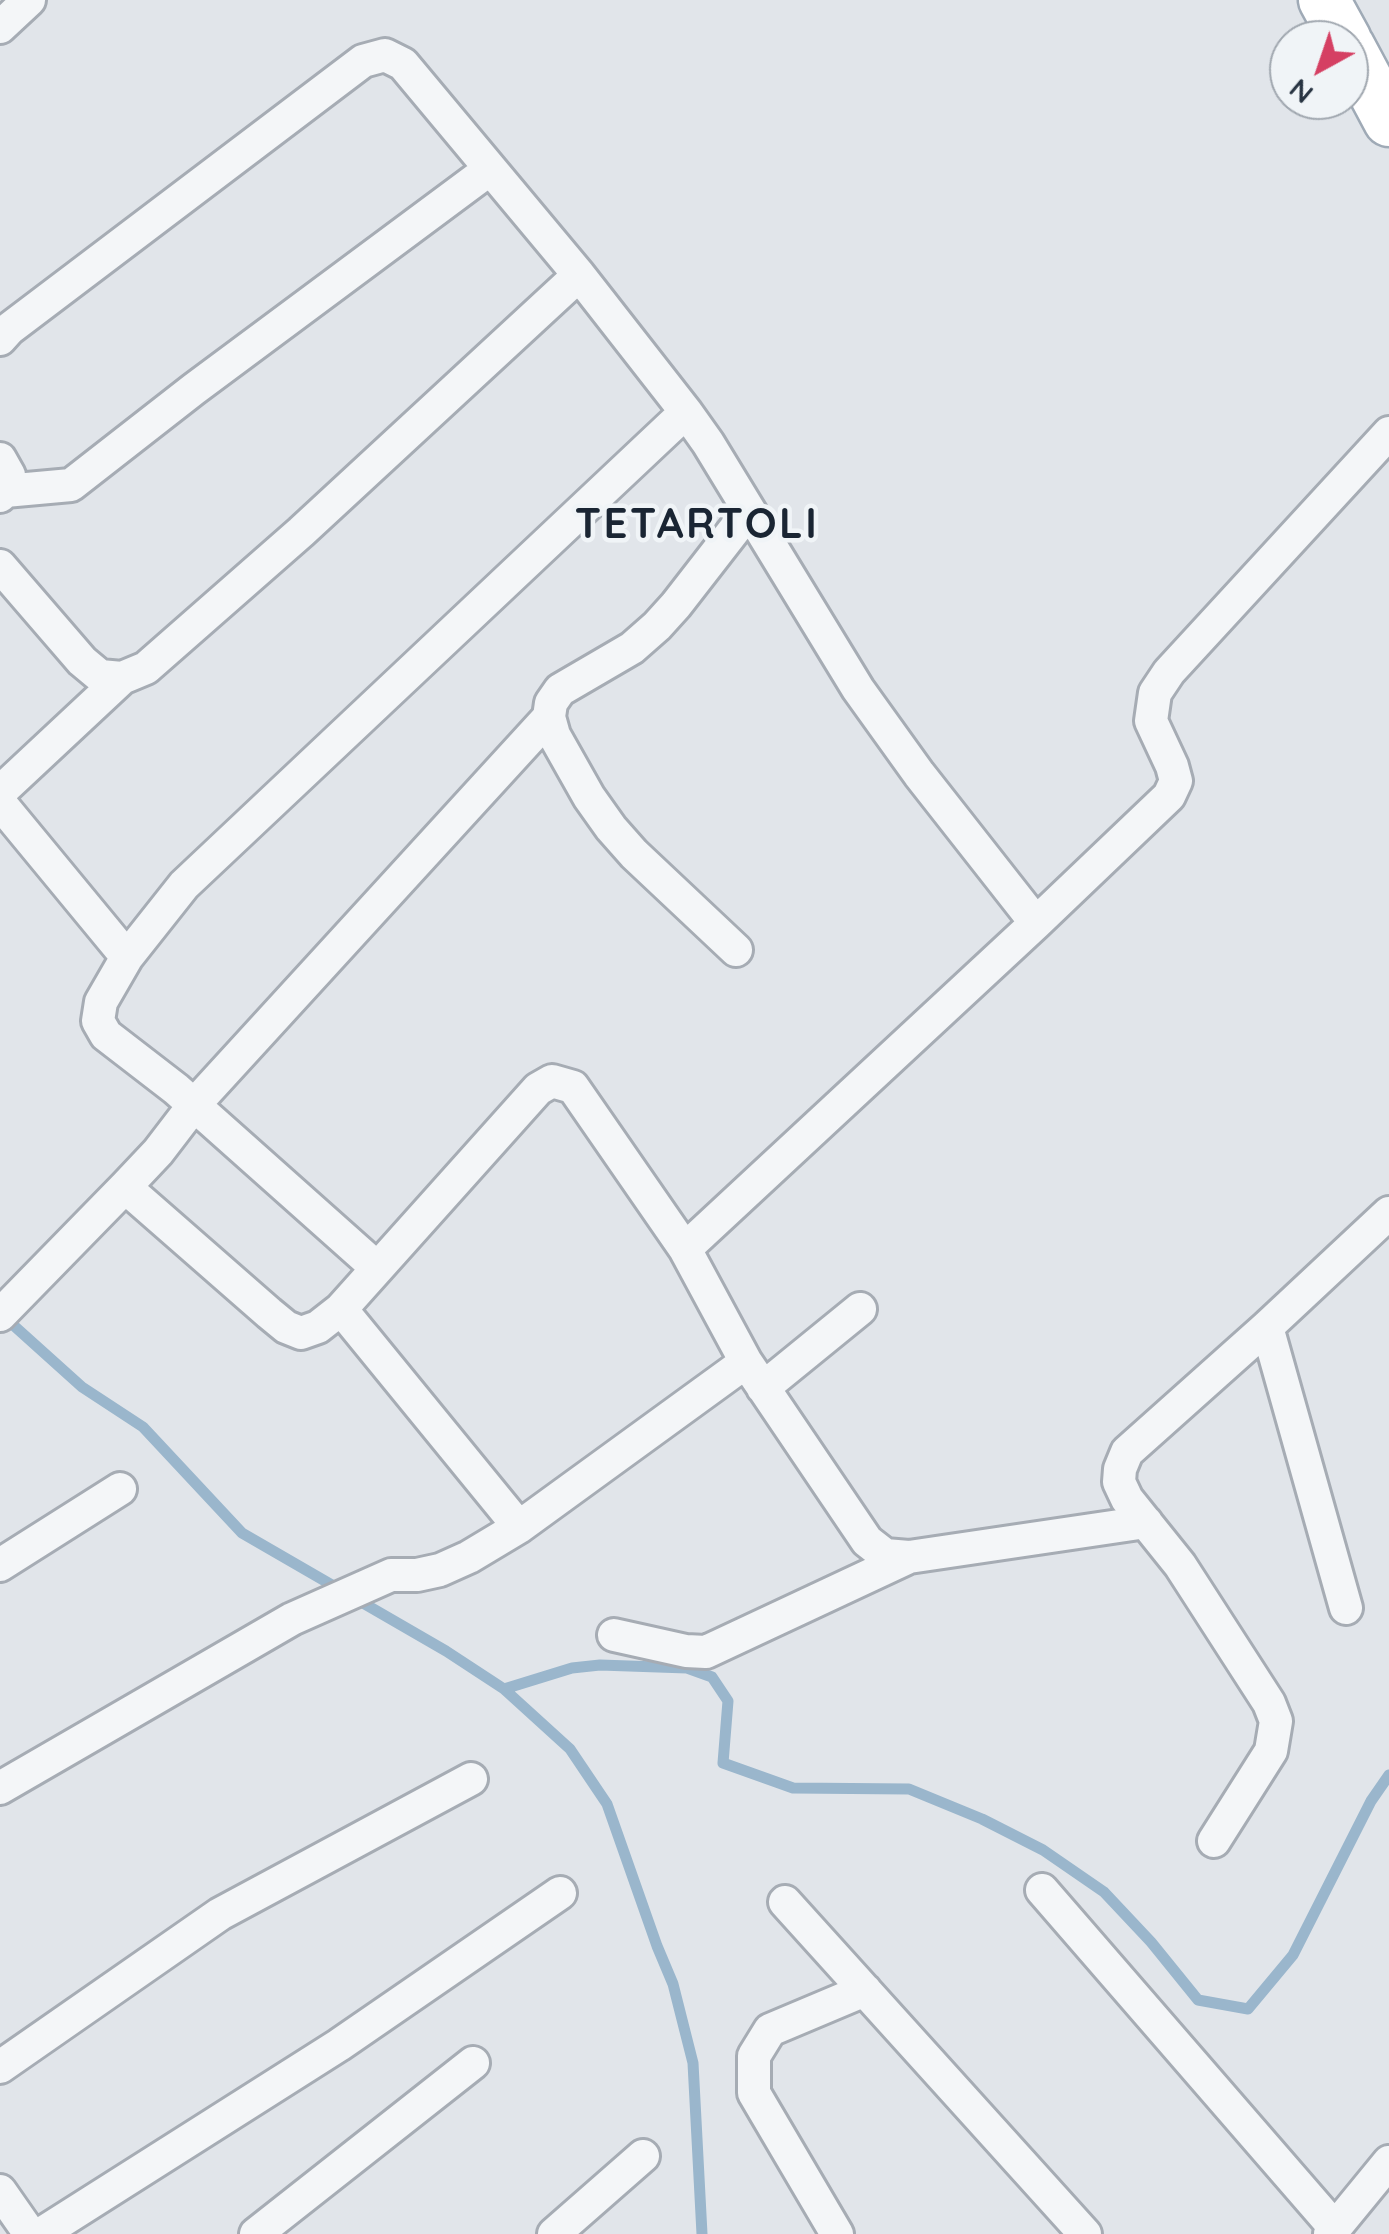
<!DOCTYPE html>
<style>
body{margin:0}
#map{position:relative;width:1389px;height:2234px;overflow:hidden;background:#e1e5ea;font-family:Quicksand,sans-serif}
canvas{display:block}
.north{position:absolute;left:1269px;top:20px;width:100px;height:100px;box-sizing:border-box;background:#f0f4f7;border:2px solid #a0a7af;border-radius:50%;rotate:220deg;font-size:28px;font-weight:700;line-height:40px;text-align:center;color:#283442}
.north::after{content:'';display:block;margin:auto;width:35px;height:45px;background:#d54063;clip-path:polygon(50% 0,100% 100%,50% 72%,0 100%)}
</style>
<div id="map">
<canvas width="1389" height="2234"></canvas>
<div class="north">N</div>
</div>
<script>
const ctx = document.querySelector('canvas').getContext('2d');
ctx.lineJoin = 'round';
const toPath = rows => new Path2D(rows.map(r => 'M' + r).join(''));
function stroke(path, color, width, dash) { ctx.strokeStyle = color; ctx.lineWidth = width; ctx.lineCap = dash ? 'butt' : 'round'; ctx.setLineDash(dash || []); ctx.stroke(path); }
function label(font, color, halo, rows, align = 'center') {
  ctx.font = font + ' Quicksand,sans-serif'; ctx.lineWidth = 9; ctx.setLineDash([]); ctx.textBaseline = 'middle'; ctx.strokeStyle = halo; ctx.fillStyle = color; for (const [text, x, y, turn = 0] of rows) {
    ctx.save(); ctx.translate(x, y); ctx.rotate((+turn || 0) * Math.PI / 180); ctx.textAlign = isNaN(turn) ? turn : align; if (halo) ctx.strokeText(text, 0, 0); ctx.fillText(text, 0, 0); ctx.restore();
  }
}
stroke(toPath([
 [2,1315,82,1387,143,1427,242,1533,446,1651,504,1689,570,1749,607,1804,657,1946,673,1984,693,2063,702,2234],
 [504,1689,572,1668,600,1665,687,1668,712,1677,728,1701,723,1763,793,1788,909,1789,982,1819,1043,1850,1104,1892,1151,1942,1198,2000,1248,2009,1293,1955,1371,1801,1389,1775]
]), '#9ab6cc', 11);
const street = toPath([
 [0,27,29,0],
 [0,339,9,329,363,61,385,55,403,64,579,275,686,412,708,443,858,689,919,774,1036,923],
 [0,459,9,475,5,491,0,496],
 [5,491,71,485,194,389,490,169],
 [0,566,82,661,100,676,122,678,146,668,301,532,579,275],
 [549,717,194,1105,158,1152,125,1187,269,1313,286,1327,301,1333,318,1327,341,1309,538,1089,552,1081,573,1087,685,1249],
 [0,792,122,678],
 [0,803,127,957],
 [736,950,634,854,611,828,589,797,554,735,549,717,551,703,560,690,632,648,657,626,676,605,749,511],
 [377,1268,176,1089,106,1035,98,1021,101,1002,127,957,184,885,686,412],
 [341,1309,519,1527],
 [0,1315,125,1187],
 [1267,1327,1346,1608],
 [763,1388,860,1309],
 [1146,1522,909,1557,885,1555,867,1541,746,1362,685,1249,1036,923,1169,796,1176,781,1172,766,1151,721,1155,693,1169,672,1389,433],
 [0,1565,120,1489],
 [614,1635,686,1651,706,1652,909,1557],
 [0,1788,292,1619,391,1575,417,1575,440,1570,469,1557,519,1527,746,1362],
 [1214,1841,1271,1751,1276,1721,1269,1703,1180,1565,1127,1499,1119,1482,1120,1469,1127,1452,1267,1327,1389,1213],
 [1042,1890,1335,2228],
 [785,1902,1085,2234],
 [0,2067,220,1914,471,1779],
 [0,2191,30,2234],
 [41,2234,339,2045,560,1893],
 [256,2234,473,2063],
 [554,2234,643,2156],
 [837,2234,754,2093,754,2056,770,2030,865,1990],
 [1330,2234,1389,2162]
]);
const primary = toPath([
 [1324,0,1346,40],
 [1349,46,1389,121]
]);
stroke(street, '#a6acb4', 38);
stroke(primary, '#9faab6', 55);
stroke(street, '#f4f6f8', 32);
stroke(primary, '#fff', 50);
ctx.letterSpacing = '2.5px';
label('bold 42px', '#1a2533', '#f0f4f7', [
 ["TETARTOLI",697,525]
]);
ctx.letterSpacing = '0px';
</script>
